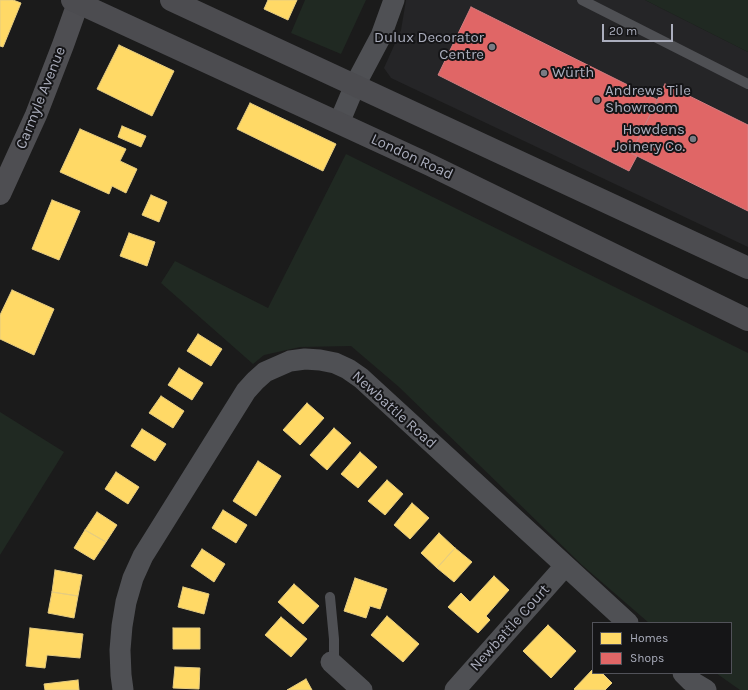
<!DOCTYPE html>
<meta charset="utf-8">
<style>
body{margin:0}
#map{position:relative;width:748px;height:690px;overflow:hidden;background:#1b1b1b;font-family:Karla,sans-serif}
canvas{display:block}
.legend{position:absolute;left:592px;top:622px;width:140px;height:52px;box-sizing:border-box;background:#151517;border:1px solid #515259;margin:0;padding:5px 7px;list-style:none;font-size:12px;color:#abaebd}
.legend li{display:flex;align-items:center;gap:8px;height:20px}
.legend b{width:20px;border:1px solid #515259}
.scale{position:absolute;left:602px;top:24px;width:71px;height:18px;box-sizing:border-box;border:2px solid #abaebd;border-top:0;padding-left:5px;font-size:12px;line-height:14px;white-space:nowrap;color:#abaebd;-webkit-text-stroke:3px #151517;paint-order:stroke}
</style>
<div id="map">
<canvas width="748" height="690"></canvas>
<ul class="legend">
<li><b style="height:11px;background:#ffd966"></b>Homes</li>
<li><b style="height:11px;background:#e06666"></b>Shops</li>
</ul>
<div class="scale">20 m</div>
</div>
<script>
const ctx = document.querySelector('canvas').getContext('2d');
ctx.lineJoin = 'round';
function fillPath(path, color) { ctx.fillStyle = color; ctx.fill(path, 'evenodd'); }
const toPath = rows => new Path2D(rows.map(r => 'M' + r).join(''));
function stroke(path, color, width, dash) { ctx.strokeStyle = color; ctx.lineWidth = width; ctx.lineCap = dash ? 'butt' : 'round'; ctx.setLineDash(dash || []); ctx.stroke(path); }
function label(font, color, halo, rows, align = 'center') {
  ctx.font = font + ' Karla,sans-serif'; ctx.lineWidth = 4; ctx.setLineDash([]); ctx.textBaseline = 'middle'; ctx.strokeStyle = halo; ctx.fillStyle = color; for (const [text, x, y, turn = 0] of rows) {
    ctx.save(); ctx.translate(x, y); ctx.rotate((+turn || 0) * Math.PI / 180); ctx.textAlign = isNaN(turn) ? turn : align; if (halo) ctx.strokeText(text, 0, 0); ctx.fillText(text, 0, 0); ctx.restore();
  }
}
fillPath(toPath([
 [406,0,645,0,748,52,748,247,391,78,384,68,401,30]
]), '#252527');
fillPath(toPath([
 [305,0,366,0,341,54,291,33],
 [645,0,748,0,748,52],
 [346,154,748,353,748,690,740,690,716,673,731,673,731,623,649,623,582,565,399,387,351,346,300,347,264,355,253,364,161,283,175,261,268,308],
 [0,412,64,452,0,555]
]), '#202922');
const homes = toPath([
 [0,0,13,0,21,3,3,47,0,46,0,0],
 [268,0,297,0,288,20,264,9,268,0],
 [119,45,174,71,152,116,97,89,119,45],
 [250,103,336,144,323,171,237,129,250,103],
 [122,126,146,136,141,147,118,137,122,126],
 [80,129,126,149,120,161,137,169,126,193,112,186,109,194,60,172,80,129],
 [151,195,167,202,159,222,142,215,151,195],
 [52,200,80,211,59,260,32,249,52,200],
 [129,233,155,242,147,266,120,256,129,233],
 [12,290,54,309,34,355,0,339,0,315,12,290],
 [198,334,222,349,211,366,187,351,198,334],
 [179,368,203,383,192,400,168,385,179,368],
 [161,396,184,411,173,428,149,413,161,396],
 [307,403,324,418,300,445,283,430,307,403],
 [334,428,351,443,327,470,310,455,334,428],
 [142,429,166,444,155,461,131,446,142,429],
 [360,452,377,467,358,488,341,474,360,452],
 [258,461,281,476,256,516,233,501,258,461],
 [116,472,139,487,128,504,105,489,116,472],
 [387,480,403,494,385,515,368,501,387,480],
 [412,503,429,518,410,539,394,525,412,503],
 [223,510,247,525,236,543,212,528,223,510],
 [97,512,117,525,106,542,85,530,97,512],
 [85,530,106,542,94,560,74,548,85,530],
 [439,533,455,548,437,568,421,553,439,533],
 [455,548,472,562,454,582,437,568,455,548],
 [202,549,225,564,214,582,191,566,202,549],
 [55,570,82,575,78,596,52,592,55,570],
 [494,576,509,590,486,616,490,620,478,633,448,607,461,593,470,602,494,576],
 [355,578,387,589,380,609,370,606,366,618,344,611,355,578],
 [294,584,319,606,303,624,278,602,294,584],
 [183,587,209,594,204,614,178,607,183,587],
 [52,592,78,596,74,618,48,613,52,592],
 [387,616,419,644,403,662,371,635,387,616],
 [281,617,307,639,291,657,265,635,281,617],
 [548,625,576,651,551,678,523,651,548,625],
 [30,628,83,634,80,658,47,655,45,668,26,666,30,628],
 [173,628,200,628,200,649,173,649,173,628],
 [175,667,200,668,199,689,173,688,175,667],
 [593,669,593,673,602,673,612,683,605,690,575,690,574,689,593,669],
 [306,679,312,690,287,690,306,679],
 [78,680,79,690,45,690,44,684,78,680]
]);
fillPath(homes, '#ffd966');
stroke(homes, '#e6cc80', 1);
const shops = toPath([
 [471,7,658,100,631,153,637,156,629,171,438,75,471,7],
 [665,84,748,125,748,211,631,153,665,84]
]);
fillPath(shops, '#e06666');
stroke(shops, '#d07c80', 1);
stroke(toPath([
 [582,0,748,84],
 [330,597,334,639,334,658,331,662]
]), '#4f5054', 10);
stroke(toPath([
 [339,123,355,85,381,36,394,0],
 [331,662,362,690],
 [683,673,691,681,706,690],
 [123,690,121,675,120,650,122,626,126,602,133,578,143,556,246,391,255,381,265,372,290,361,305,359,320,360,335,363,348,369,361,378,628,623],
 [455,690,565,566]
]), '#4f5054', 21);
stroke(toPath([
 [0,194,36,115,63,45,78,3]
]), '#4e4e52', 22);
stroke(toPath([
 [72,0,430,165,748,320],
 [171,0,748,268]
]), '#4c4c50', 22);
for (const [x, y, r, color] of [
 [492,47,4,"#797b84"],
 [544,73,4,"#797b84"],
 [597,100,4,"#797b84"],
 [693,139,4,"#797b84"]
]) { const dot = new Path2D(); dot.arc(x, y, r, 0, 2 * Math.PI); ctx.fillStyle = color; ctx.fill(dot); stroke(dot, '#151517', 1.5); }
label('15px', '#abaebd', '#151517', [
 ["Dulux Decorator",484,38],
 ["Centre",484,55],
 ["Würth",552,73,"left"],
 ["Andrews Tile",605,91,"left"],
 ["Showroom",605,108,"left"],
 ["Howdens",685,130],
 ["Joinery Co.",685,147]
], 'right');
label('15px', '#abaebd', '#151517', [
 ["Carmyle Avenue",41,98,-68],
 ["London Road",412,157,25],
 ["Newbattle Road",394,410,42],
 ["Newbattle Court",510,628,-48]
]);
</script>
